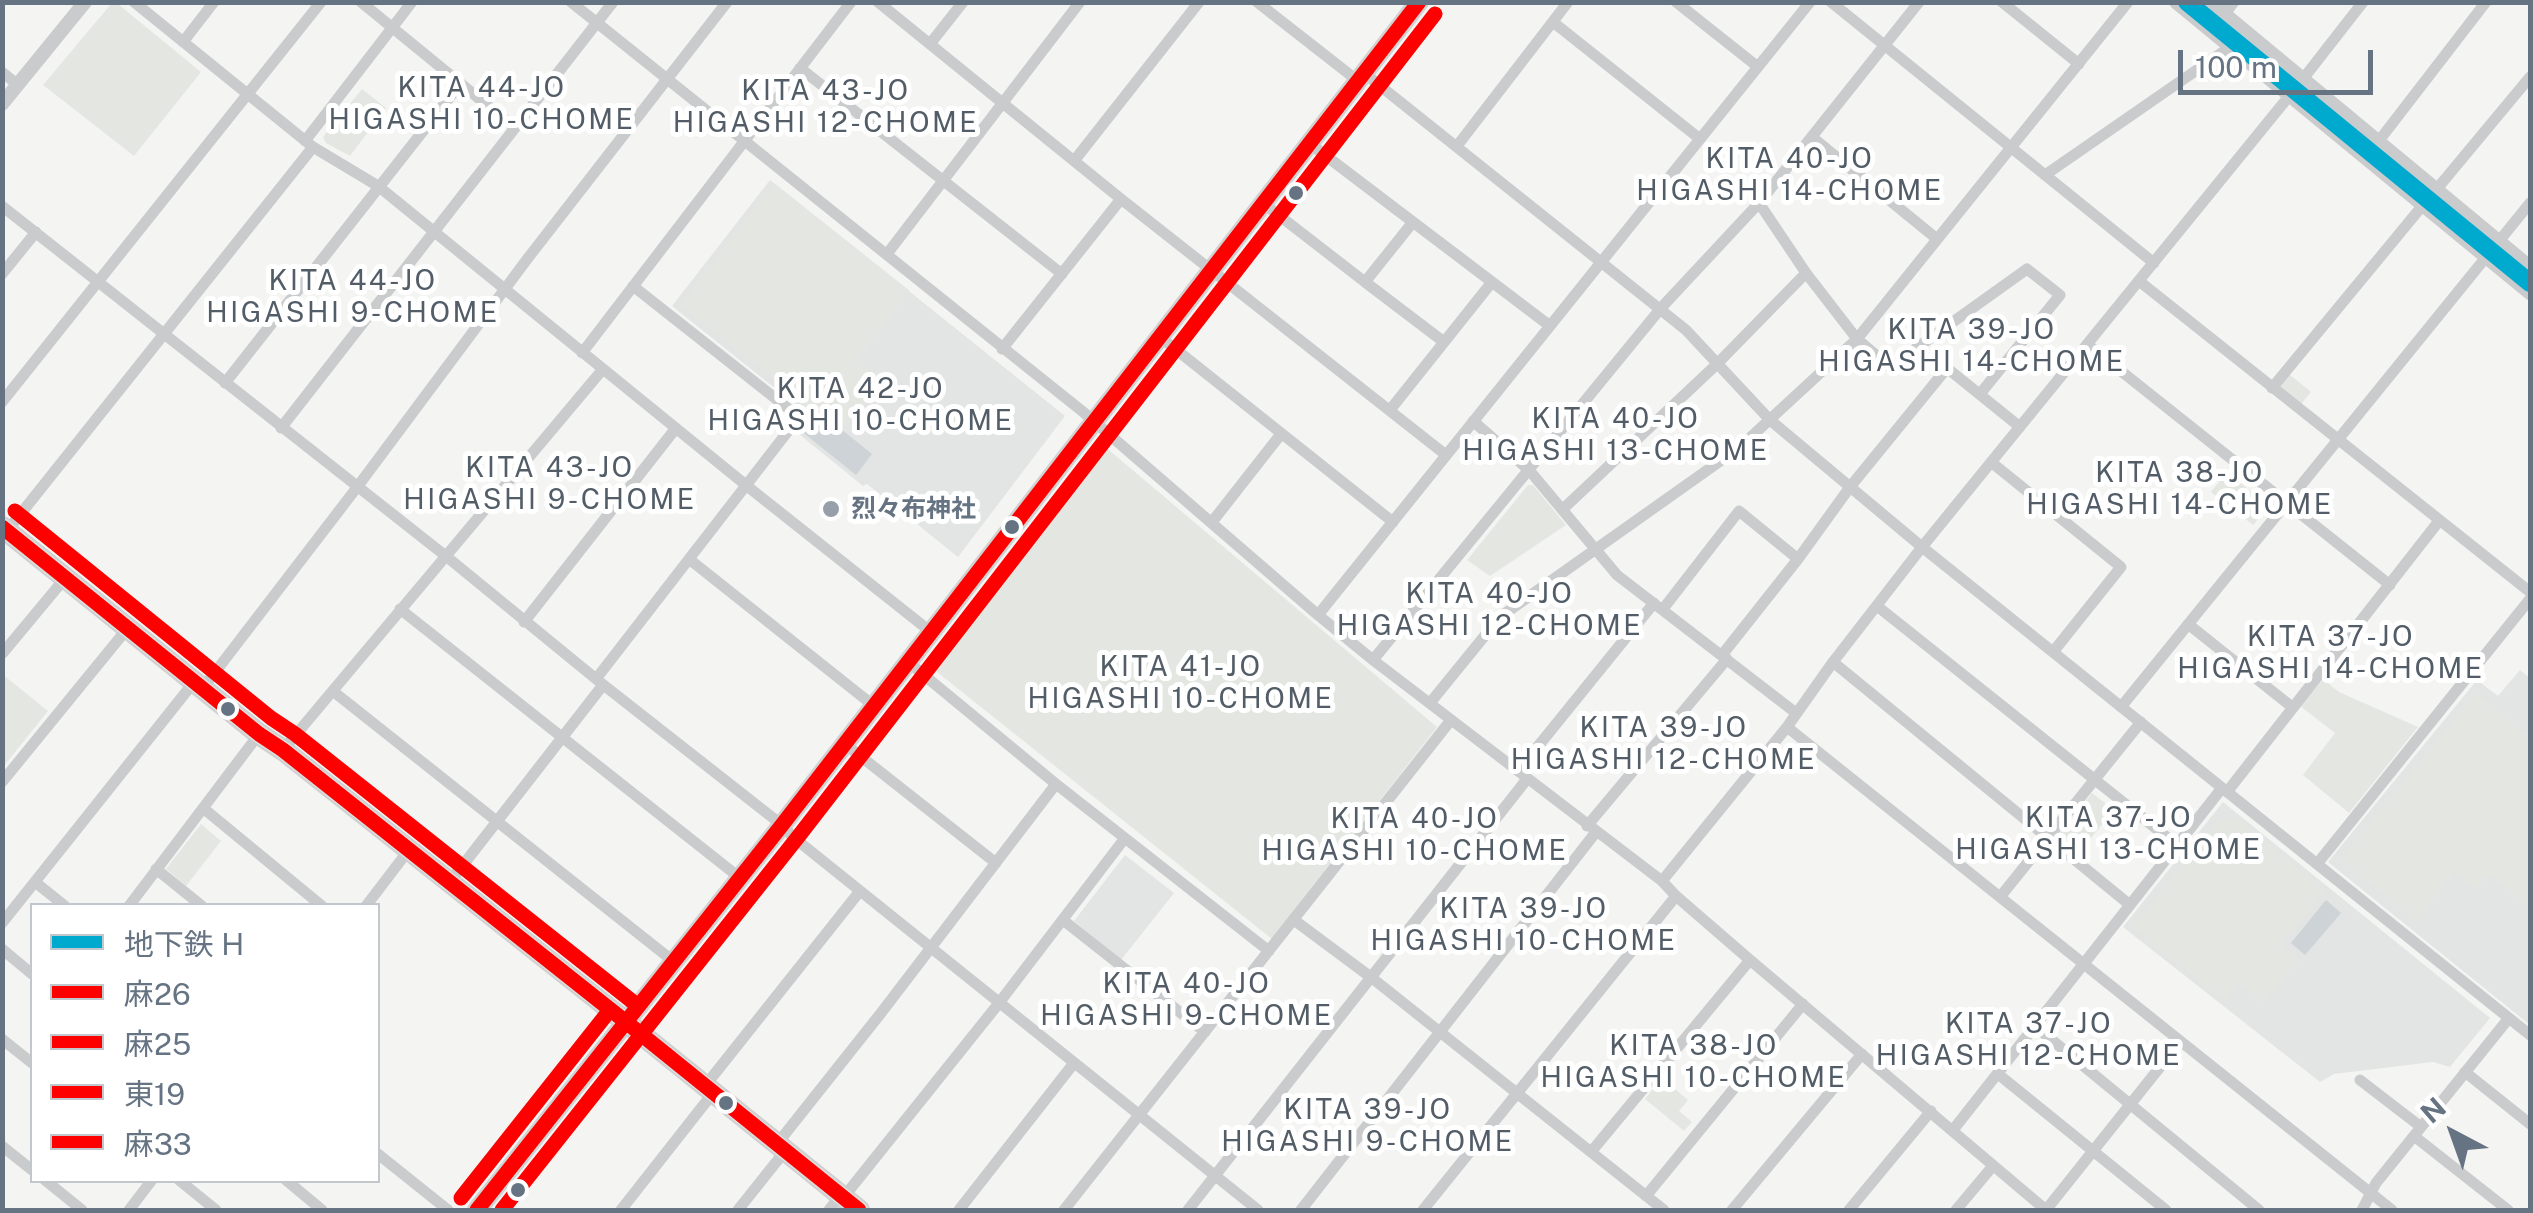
<!DOCTYPE html>
<meta charset="utf-8">
<style>
body{margin:0}
#map{position:relative;width:2533px;height:1213px;overflow:hidden;background:#f4f4f3;font-family:"Public Sans","Noto Sans JP",sans-serif}
canvas{display:block}
.frame{position:absolute;inset:0;border:5px solid #657382;pointer-events:none}
.legend{position:absolute;left:30px;top:903px;width:350px;height:280px;box-sizing:border-box;background:#fff;border:2px solid #c1c7cd;margin:0;padding:12px 18px;list-style:none;font-size:30px;color:#657382}
.legend li{display:flex;align-items:center;gap:20px;height:50px}
.legend b{width:50px;border:2px solid #c1c7cd}
.north{position:absolute;left:2403px;top:1083px;width:100px;height:100px;-webkit-text-stroke:8px #fff;paint-order:stroke;rotate:319deg;font-size:28px;font-weight:700;line-height:40px;text-align:center;color:#657382}
.north::after{content:'';display:block;margin:auto;width:35px;height:45px;background:#657382;clip-path:polygon(50% 0,100% 100%,50% 72%,0 100%)}
.scale{position:absolute;left:2178px;top:50px;width:195px;height:45px;box-sizing:border-box;border:5px solid #657382;border-top:0;padding-left:12px;font-size:30px;line-height:35px;white-space:nowrap;color:#657382;-webkit-text-stroke:8px #fff;paint-order:stroke}
</style>
<div id="map">
<canvas width="2533" height="1213"></canvas>
<div class="frame"></div>
<ul class="legend">
<li><b style="height:12px;background:#00a9ce"></b>地下鉄 H</li>
<li><b style="height:12px;background:#f00"></b>麻26</li>
<li><b style="height:12px;background:#f00"></b>麻25</li>
<li><b style="height:12px;background:#f00"></b>東19</li>
<li><b style="height:12px;background:#f00"></b>麻33</li>
</ul>
<div class="north">N</div>
<div class="scale">100 m</div>
</div>
<script>
const ctx = document.querySelector('canvas').getContext('2d');
ctx.lineJoin = 'round';
function fillPath(path, color) { ctx.fillStyle = color; ctx.fill(path, 'evenodd'); }
const toPath = rows => new Path2D(rows.map(r => 'M' + r).join(''));
function stroke(path, color, width, dash) { ctx.strokeStyle = color; ctx.lineWidth = width; ctx.lineCap = dash ? 'butt' : 'round'; ctx.setLineDash(dash || []); ctx.stroke(path); }
function label(font, color, halo, rows, align = 'center') {
  ctx.font = font + ' "Public Sans","Noto Sans JP",sans-serif'; ctx.lineWidth = 10; ctx.setLineDash([]); ctx.textBaseline = 'middle'; ctx.strokeStyle = halo; ctx.fillStyle = color; for (const [text, x, y, turn = 0] of rows) {
    ctx.save(); ctx.translate(x, y); ctx.rotate((+turn || 0) * Math.PI / 180); ctx.textAlign = isNaN(turn) ? turn : align; if (halo) ctx.strokeText(text, 0, 0); ctx.fillText(text, 0, 0); ctx.restore();
  }
}
fillPath(toPath([
 [770,180,1065,416,958,557,867,484,863,486,794,430,806,413,672,306],
 [2520,670,2530,678,2530,1025,2328,862,2477,680,2498,696],
 [2223,802,2490,1018,2450,1067,2433,1062,2334,1074,2320,1082,2123,927],
 [1125,855,1174,893,1121,960,1074,921]
]), '#e3e4e4');
fillPath(toPath([
 [111,4,118,4,201,72,134,156,43,85],
 [362,89,386,108,350,156,326,143,323,137],
 [774,183,910,291,857,360,883,381,849,425,817,401,811,408,680,305],
 [2289,374,2311,392,2301,404,2279,386],
 [1097,440,1437,727,1272,939,927,664],
 [2227,472,2269,506,2253,525,2211,492],
 [1528,485,1533,485,1566,525,1490,576,1467,560],
 [2,674,48,711,3,767,2,766],
 [2323,679,2339,692,2418,727,2349,813,2303,775,2335,733,2300,706],
 [2476,693,2530,737,2530,908,2489,874,2476,889,2454,872,2416,921,2341,859],
 [2092,793,2114,810,2077,855,2056,837],
 [2236,817,2325,892,2280,943,2299,960,2263,1004,2239,984,2225,1001,2132,927,2219,820],
 [201,824,221,841,186,886,166,869],
 [1662,1078,1688,1100,1679,1111,1692,1122,1684,1131,1645,1099]
]), '#e4e7e1');
fillPath(toPath([
 [817,410,872,454,856,475,800,430],
 [2326,900,2341,913,2305,955,2291,943]
]), '#cdd3d6');
const secondary = toPath([
 [477,1210,782,825,1419,2]
]);
const primary = toPath([
 [2,527,259,734,283,750,626,1022,859,1210]
]);
stroke(secondary, '#d1d2d2', 20);
stroke(primary, '#d0d0d1', 22);
stroke(toPath([
 [134,2,313,147,378,186,752,490,931,632],
 [361,2,515,128],
 [571,2,1082,411,1318,615,1373,660,1662,881,1676,896,1750,960,2046,1210],
 [878,2,1121,199,1446,455],
 [1257,2,1358,81],
 [1676,2,1758,67],
 [1831,2,2154,263],
 [1919,2,1759,203,1806,273,1857,339,1890,367,2027,269,2060,295,1980,394],
 [2002,2,2079,64],
 [1553,22,1700,139],
 [2211,32,2234,2],
 [183,42,214,2],
 [930,44,963,2],
 [800,68,1062,274],
 [2,72,18,85],
 [1364,73,1686,330,1770,420,1922,547,2530,1035],
 [1812,137,1937,239],
 [305,141,412,2],
 [1309,143,1413,222],
 [1457,146,1568,2],
 [2362,156,2378,142,2486,2],
 [1074,161,1199,2],
 [2045,175,2230,47,2244,31],
 [2436,190,2530,77],
 [1263,203,1365,282],
 [2,206,447,557,601,683,782,825,793,837,1258,1210],
 [887,254,1080,2],
 [2,274,36,232],
 [2139,281,2530,592],
 [1159,336,1393,522],
 [1444,342,1365,282,1413,222,1550,326],
 [2087,344,2390,585],
 [1002,349,1121,199],
 [582,353,851,2],
 [225,383,460,84],
 [2272,388,2423,205],
 [2,402,321,2],
 [1390,410,1492,282],
 [1473,421,1529,470,1617,575,1796,713],
 [281,428,613,2],
 [1991,462,2121,567,2053,652],
 [1563,509,1717,364,1806,273],
 [1212,522,1281,434],
 [7,531,313,147],
 [689,559,874,706],
 [1877,606,2178,846],
 [400,609,740,878],
 [1663,609,1739,511,1798,559],
 [1318,615,1810,2],
 [524,622,676,428],
 [2188,624,2292,707],
 [2,654,66,577],
 [1722,655,1798,559,1850,487,1947,368,2020,427],
 [1373,660,1661,308,1759,203],
 [908,662,1056,784,1269,951],
 [1833,662,2130,905],
 [596,679,799,417,633,286],
 [203,688,358,486,528,258,727,2],
 [334,692,673,961],
 [1430,703,1500,617,1740,447,1857,339,2128,2],
 [2121,707,2530,203],
 [1787,727,2392,1210],
 [845,744,996,863],
 [283,750,603,369],
 [1518,771,1654,603],
 [2,782,127,629],
 [2227,792,2439,521],
 [203,808,322,906],
 [1587,826,1727,659],
 [2317,864,2530,599],
 [156,869,202,906],
 [1662,881,1787,727,1833,662,1922,547,2303,79,2363,2],
 [35,882,65,906],
 [449,883,603,685],
 [2000,897,2141,722],
 [129,906,259,734],
 [366,906,408,851],
 [1063,920,1205,1032],
 [1294,920,1372,978,1664,1210],
 [2,923,194,682],
 [2,949,32,974],
 [2036,1027,2259,1210],
 [2,1039,32,1063],
 [2465,1072,2530,1124],
 [1998,1074,2166,1210],
 [2360,1080,2421,1127],
 [705,1086,860,891],
 [1953,1130,2222,788],
 [2414,1136,2508,1210],
 [777,1144,881,1013,1056,784],
 [2,1146,32,1170],
 [1591,1152,1750,960],
 [378,1154,448,1210],
 [45,1180,82,1210],
 [179,1180,216,1210],
 [286,1180,322,1210],
 [1646,1196,1803,1004],
 [843,1198,999,1003,1125,838],
 [129,1210,152,1180],
 [621,1210,713,1093],
 [738,1210,785,1151],
 [829,1210,840,1196],
 [959,1210,1074,1063],
 [1064,1210,1451,720],
 [1188,1210,1527,779],
 [1301,1210,1596,832],
 [1423,1210,1676,896],
 [1732,1210,1862,1054],
 [1849,1210,1931,1111],
 [1956,1210,1992,1167],
 [2046,1210,2180,1042],
 [2362,1210,2376,1183,2509,1018]
]), '#cacbcc', 11);
stroke(toPath([
 [2176,2,2530,293],
 [2210,2,2530,267],
 [2,104,85,2]
]), '#cacbcc', 14);
stroke(secondary, '#dedfdf', 15);
stroke(primary, '#dedfdf', 18);
stroke(toPath([
 [477,1210,782,825,1419,2]
]), '#f00', 15);
stroke(toPath([
 [502,1210,798,837,1435,14]
]), '#f00', 15);
stroke(toPath([
 [2,527,259,734,283,750,626,1022,859,1210]
]), '#f00', 15);
stroke(toPath([
 [15,511,271,718,295,734,638,1006],
 [461,1198,610,1010]
]), '#f00', 15);
stroke(toPath([
 [2187,2,2530,283]
]), '#00a9ce', 18);
for (const [x, y, r, color] of [
 [1296,193,9,"#657382"],
 [831,509,10,"#97a0aa"],
 [1012,527,9,"#657382"],
 [228,709,9,"#657382"],
 [726,1103,9,"#657382"],
 [518,1190,9,"#657382"]
]) { const dot = new Path2D(); dot.arc(x, y, r, 0, 2 * Math.PI); ctx.fillStyle = color; ctx.fill(dot); stroke(dot, '#fff', 4); }
label('bold 25px', '#657382', '#fff', [
 ["烈々布神社",851,509]
], 'left');
ctx.letterSpacing = '2.5px';
label('28px', '#535d67', '#fff', [
 ["KITA 44-JO",482,88],
 ["HIGASHI 10-CHOME",482,120],
 ["KITA 43-JO",826,91],
 ["HIGASHI 12-CHOME",826,123],
 ["KITA 40-JO",1790,159],
 ["HIGASHI 14-CHOME",1790,191],
 ["KITA 44-JO",353,281],
 ["HIGASHI 9-CHOME",353,313],
 ["KITA 39-JO",1972,330],
 ["HIGASHI 14-CHOME",1972,362],
 ["KITA 42-JO",861,389],
 ["HIGASHI 10-CHOME",861,421],
 ["KITA 40-JO",1616,419],
 ["HIGASHI 13-CHOME",1616,451],
 ["KITA 43-JO",550,468],
 ["HIGASHI 9-CHOME",550,500],
 ["KITA 38-JO",2180,473],
 ["HIGASHI 14-CHOME",2180,505],
 ["KITA 40-JO",1490,594],
 ["HIGASHI 12-CHOME",1490,626],
 ["KITA 37-JO",2331,637],
 ["HIGASHI 14-CHOME",2331,669],
 ["KITA 41-JO",1181,667],
 ["HIGASHI 10-CHOME",1181,699],
 ["KITA 39-JO",1664,728],
 ["HIGASHI 12-CHOME",1664,760],
 ["KITA 37-JO",2109,818],
 ["HIGASHI 13-CHOME",2109,850],
 ["KITA 40-JO",1415,819],
 ["HIGASHI 10-CHOME",1415,851],
 ["KITA 39-JO",1524,909],
 ["HIGASHI 10-CHOME",1524,941],
 ["KITA 40-JO",1187,984],
 ["HIGASHI 9-CHOME",1187,1016],
 ["KITA 37-JO",2029,1024],
 ["HIGASHI 12-CHOME",2029,1056],
 ["KITA 38-JO",1694,1046],
 ["HIGASHI 10-CHOME",1694,1078],
 ["KITA 39-JO",1368,1110],
 ["HIGASHI 9-CHOME",1368,1142]
]);
ctx.letterSpacing = '0px';
</script>
